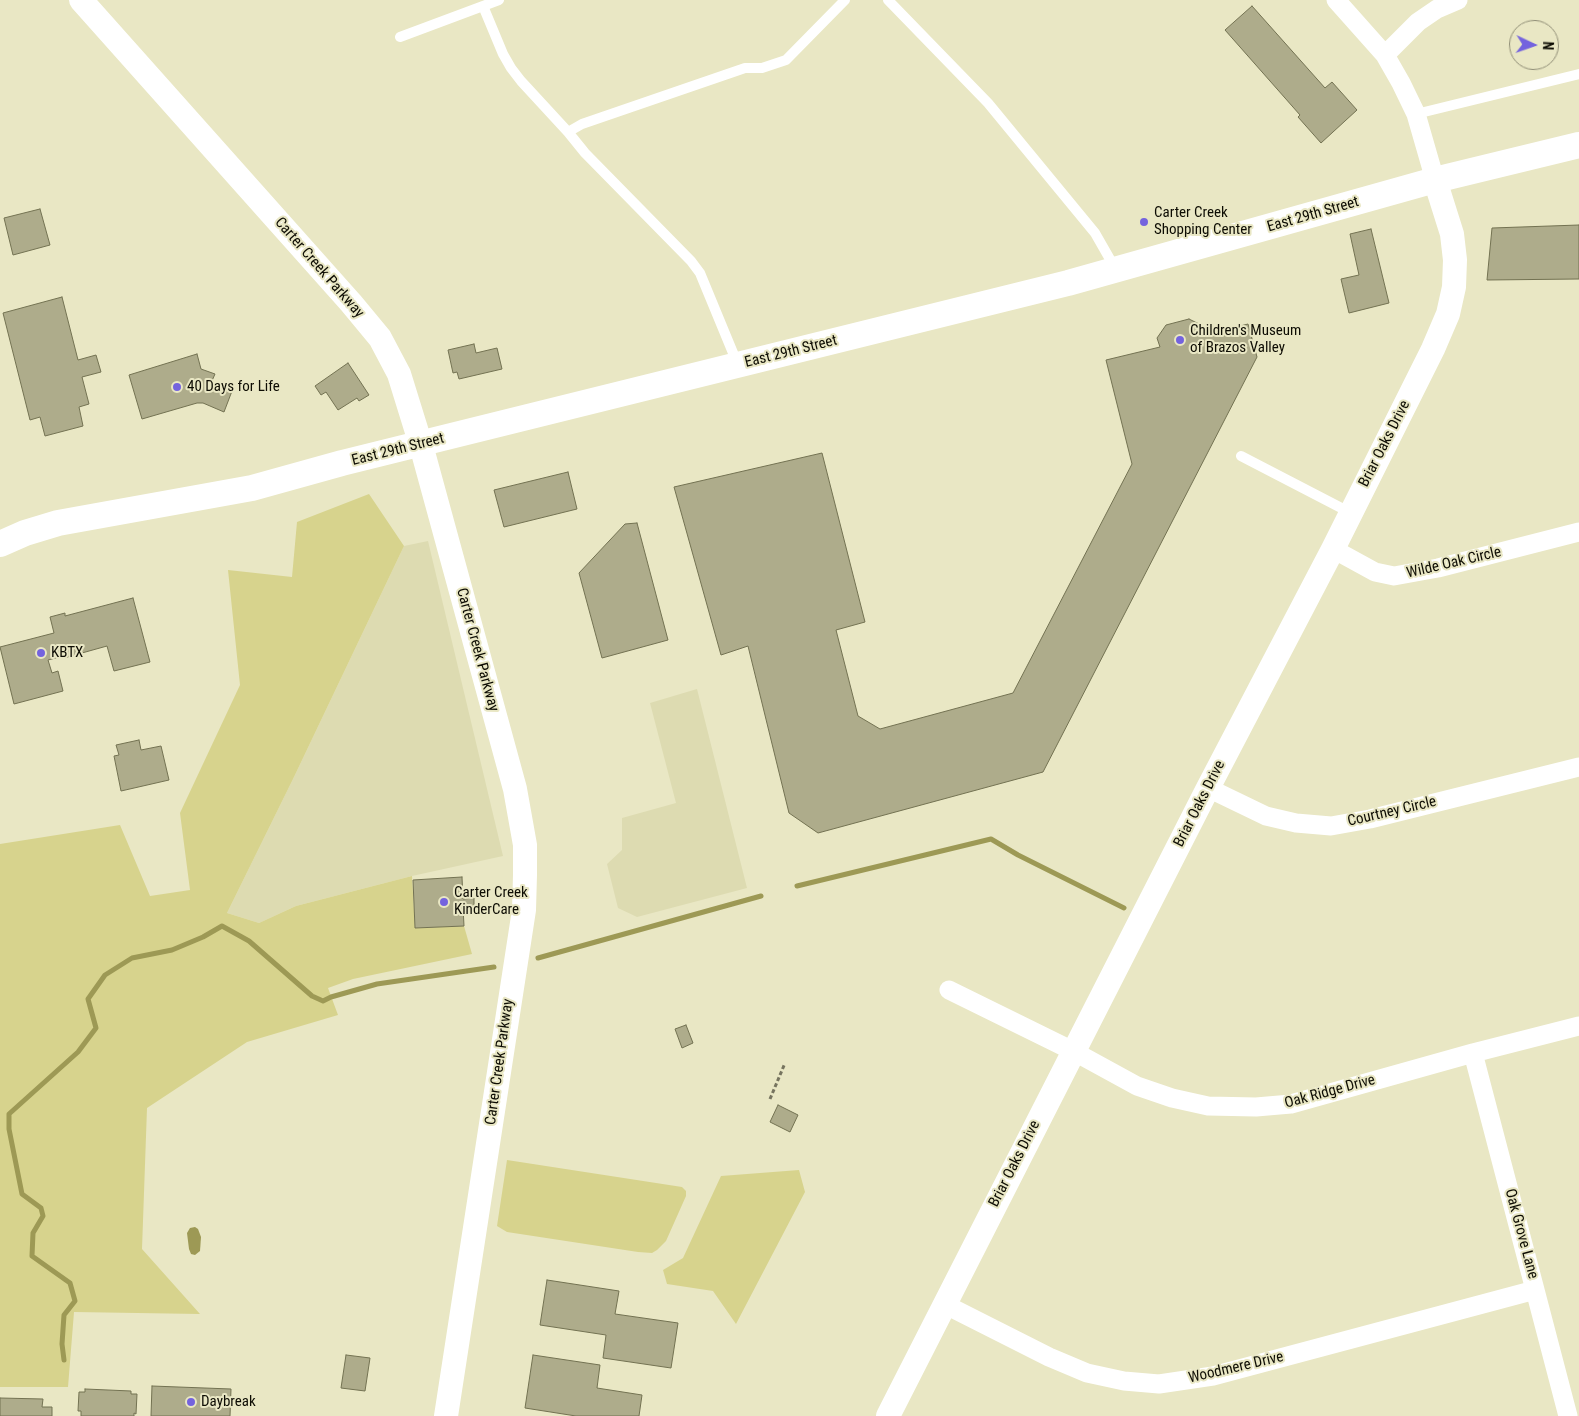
<!DOCTYPE html>
<style>
body{margin:0}
#map{position:relative;width:1579px;height:1416px;overflow:hidden;background:#e9e7c4;font-family:"Roboto Condensed",sans-serif}
canvas{display:block}
.north{position:absolute;left:1509px;top:20px;width:50px;height:50px;box-sizing:border-box;background:#e9e7c4;border:1px solid #918f77;border-radius:50%;rotate:93deg;font-size:14px;font-weight:700;line-height:20px;text-align:center;color:#0d0c03}
.north::after{content:'';display:block;margin:auto;width:18px;height:22px;background:#7463de;clip-path:polygon(50% 0,100% 100%,50% 72%,0 100%)}
</style>
<div id="map">
<canvas width="1579" height="1416"></canvas>
<div class="north">N</div>
</div>
<script>
const ctx = document.querySelector('canvas').getContext('2d');
ctx.lineJoin = 'round';
function fillPath(path, color) { ctx.fillStyle = color; ctx.fill(path, 'evenodd'); }
const toPath = rows => new Path2D(rows.map(r => 'M' + r).join(''));
function stroke(path, color, width, dash) { ctx.strokeStyle = color; ctx.lineWidth = width; ctx.lineCap = dash ? 'butt' : 'round'; ctx.setLineDash(dash || []); ctx.stroke(path); }
function label(font, color, halo, rows, align = 'center') {
  ctx.font = font + ' "Roboto Condensed",sans-serif'; ctx.lineWidth = 4; ctx.setLineDash([]); ctx.textBaseline = 'middle'; ctx.strokeStyle = halo; ctx.fillStyle = color; for (const [text, x, y, turn = 0] of rows) {
    ctx.save(); ctx.translate(x, y); ctx.rotate((+turn || 0) * Math.PI / 180); ctx.textAlign = isNaN(turn) ? turn : align; if (halo) ctx.strokeText(text, 0, 0); ctx.fillText(text, 0, 0); ctx.restore();
  }
}
fillPath(toPath([
 [428,541,503,856,412,876,296,906,259,923,227,913,294,777,404,546],
 [697,689,747,888,637,917,618,908,607,864,622,850,622,818,676,803,650,703]
]), '#dddbb1');
fillPath(toPath([
 [369,494,404,546,294,777,227,913,259,923,296,906,412,876,415,928,464,926,472,954,353,979,328,988,338,1015,247,1042,147,1108,142,1249,200,1314,74,1312,68,1387,0,1387,0,844,120,825,150,896,190,890,180,813,240,685,228,570,292,577,297,522],
 [507,1160,682,1187,686,1191,686,1196,666,1241,657,1250,652,1253,638,1252,507,1232,497,1226],
 [799,1170,805,1192,736,1324,713,1291,667,1284,663,1270,683,1258,721,1176]
]), '#d7d38d');
fillPath(toPath([
 [195,1227,198,1229,201,1237,200,1251,195,1255,191,1254,189,1249,187,1233,190,1228]
]), '#9d9955');
stroke(toPath([
 [797,886,991,839,1018,855,1124,908],
 [538,958,761,896],
 [64,1360,62,1344,64,1315,75,1301,70,1283,32,1256,33,1233,43,1216,41,1208,22,1194,9,1129,9,1114,78,1052,96,1028,88,999,105,975,132,958,172,950,203,937,222,926,249,941,312,996,323,1001,331,997,377,984,494,967]
]), '#9d9955', 5);
const building = toPath([
 [1252,6,1325,88,1332,82,1357,110,1321,143,1298,117,1300,115,1225,30,1252,6],
 [40,209,50,245,13,255,4,218,40,209],
 [1579,225,1579,279,1487,280,1492,228,1579,225],
 [1371,229,1389,303,1349,313,1341,279,1359,275,1350,234,1371,229],
 [62,297,78,360,96,355,101,372,82,377,89,404,79,407,83,426,45,436,40,417,30,420,3,313,62,297],
 [1189,319,1201,325,1205,335,1248,324,1257,357,1043,772,818,833,789,813,748,646,721,655,674,487,822,453,865,622,836,630,858,716,880,729,1013,693,1132,464,1106,360,1160,347,1157,338,1166,325,1189,319],
 [474,344,476,353,497,348,502,369,459,379,457,372,453,373,448,350,474,344],
 [197,354,201,369,215,374,211,383,232,391,224,412,203,403,197,403,142,419,129,375,197,354],
 [348,363,369,395,359,401,357,398,338,410,326,392,321,395,315,386,348,363],
 [568,472,577,509,504,527,494,490,568,472],
 [637,523,668,640,602,658,579,573,625,524,637,523],
 [133,598,150,662,114,671,107,646,64,658,63,656,48,660,52,673,58,671,63,691,14,704,0,647,54,633,50,617,65,613,65,616,133,598],
 [139,740,141,750,161,746,169,780,121,791,114,756,119,755,116,745,139,740],
 [462,877,463,899,474,898,474,906,463,907,464,926,415,928,413,880,462,877],
 [686,1025,693,1043,682,1048,675,1029,686,1025],
 [778,1105,798,1115,790,1132,770,1122,778,1105],
 [547,1280,619,1291,615,1314,678,1323,671,1368,603,1358,606,1335,540,1325,547,1280],
 [346,1355,370,1358,365,1391,341,1388,346,1355],
 [533,1355,600,1365,597,1388,642,1395,639,1416,576,1416,525,1408,533,1355],
 [152,1386,231,1389,230,1416,151,1416,152,1386],
 [85,1389,131,1391,131,1394,137,1394,136,1414,134,1413,134,1416,81,1416,81,1411,78,1411,79,1392,85,1392,85,1389],
 [0,1398,43,1399,42,1407,52,1407,52,1416,0,1416,0,1398]
]);
fillPath(building, '#aeac8b');
stroke(building, '#737252', 1);
stroke(toPath([
 [770,1099,785,1063]
]), '#76745f', 3, [4, 2.5]);
stroke(toPath([
 [888,0,988,103,1095,233,1115,268],
 [483,6,503,54,511,68,521,81,568,132,585,153,691,261,700,273,738,365],
 [400,37,499,0],
 [1416,114,1579,74],
 [568,132,582,124,745,68,762,68,786,60,845,0],
 [1241,456,1351,513]
]), '#fff', 10);
stroke(toPath([
 [1336,0,1385,55,1401,83,1416,114,1435,180],
 [1385,55,1418,22,1437,9,1458,0],
 [1333,549,1375,572,1394,576,1438,568,1579,532],
 [1208,788,1266,816,1296,823,1331,826,1370,819,1579,767],
 [949,990,1073,1051,1137,1086,1172,1098,1208,1106,1256,1107,1291,1104,1473,1053,1579,1026],
 [1473,1053,1568,1416],
 [944,1304,1049,1357,1087,1373,1124,1381,1159,1384,1213,1376,1535,1290]
]), '#fff', 19);
stroke(toPath([
 [81,0,351,303,380,338,399,374,421,445,515,789,525,845,525,875,524,910,446,1416],
 [888,1416,1208,788,1333,549,1433,349,1448,314,1454,287,1455,260,1452,234,1435,180]
]), '#fff', 24);
stroke(toPath([
 [0,544,25,533,58,523,252,488,342,463,1068,283,1435,180,1579,145]
]), '#fff', 26);
for (const [x, y, r, color] of [
 [1144,222,5,"#7463de"],
 [1180,340,5,"#7463de"],
 [177,387,5,"#7463de"],
 [41,653,5,"#7463de"],
 [444,902,5,"#7463de"],
 [191,1402,5,"#7463de"]
]) { const dot = new Path2D(); dot.arc(x, y, r, 0, 2 * Math.PI); ctx.fillStyle = color; ctx.fill(dot); stroke(dot, '#e9e7c4', 2); }
label('15px', '#0d0c03', '#e9e7c4', [
 ["Carter Creek",1154,213],
 ["Shopping Center",1154,230],
 ["Children's Museum",1190,331],
 ["of Brazos Valley",1190,348],
 ["40 Days for Life",187,387],
 ["KBTX",51,653],
 ["Carter Creek",454,893],
 ["KinderCare",454,910],
 ["Daybreak",201,1402]
], 'left');
label('15px', '#0d0c03', '#e9e7c4', [
 ["East 29th Street",1313,215,-16],
 ["Carter Creek Parkway",319,268,49],
 ["East 29th Street",791,352,-14],
 ["Briar Oaks Drive",1385,444,-63],
 ["East 29th Street",398,450,-14],
 ["Wilde Oak Circle",1454,563,-13],
 ["Carter Creek Parkway",477,650,75],
 ["Briar Oaks Drive",1200,804,-63],
 ["Courtney Circle",1392,812,-13],
 ["Carter Creek Parkway",500,1062,-82],
 ["Oak Ridge Drive",1330,1092,-15],
 ["Briar Oaks Drive",1015,1164,-63],
 ["Oak Grove Lane",1521,1234,75],
 ["Woodmere Drive",1236,1368,-13]
]);
</script>
